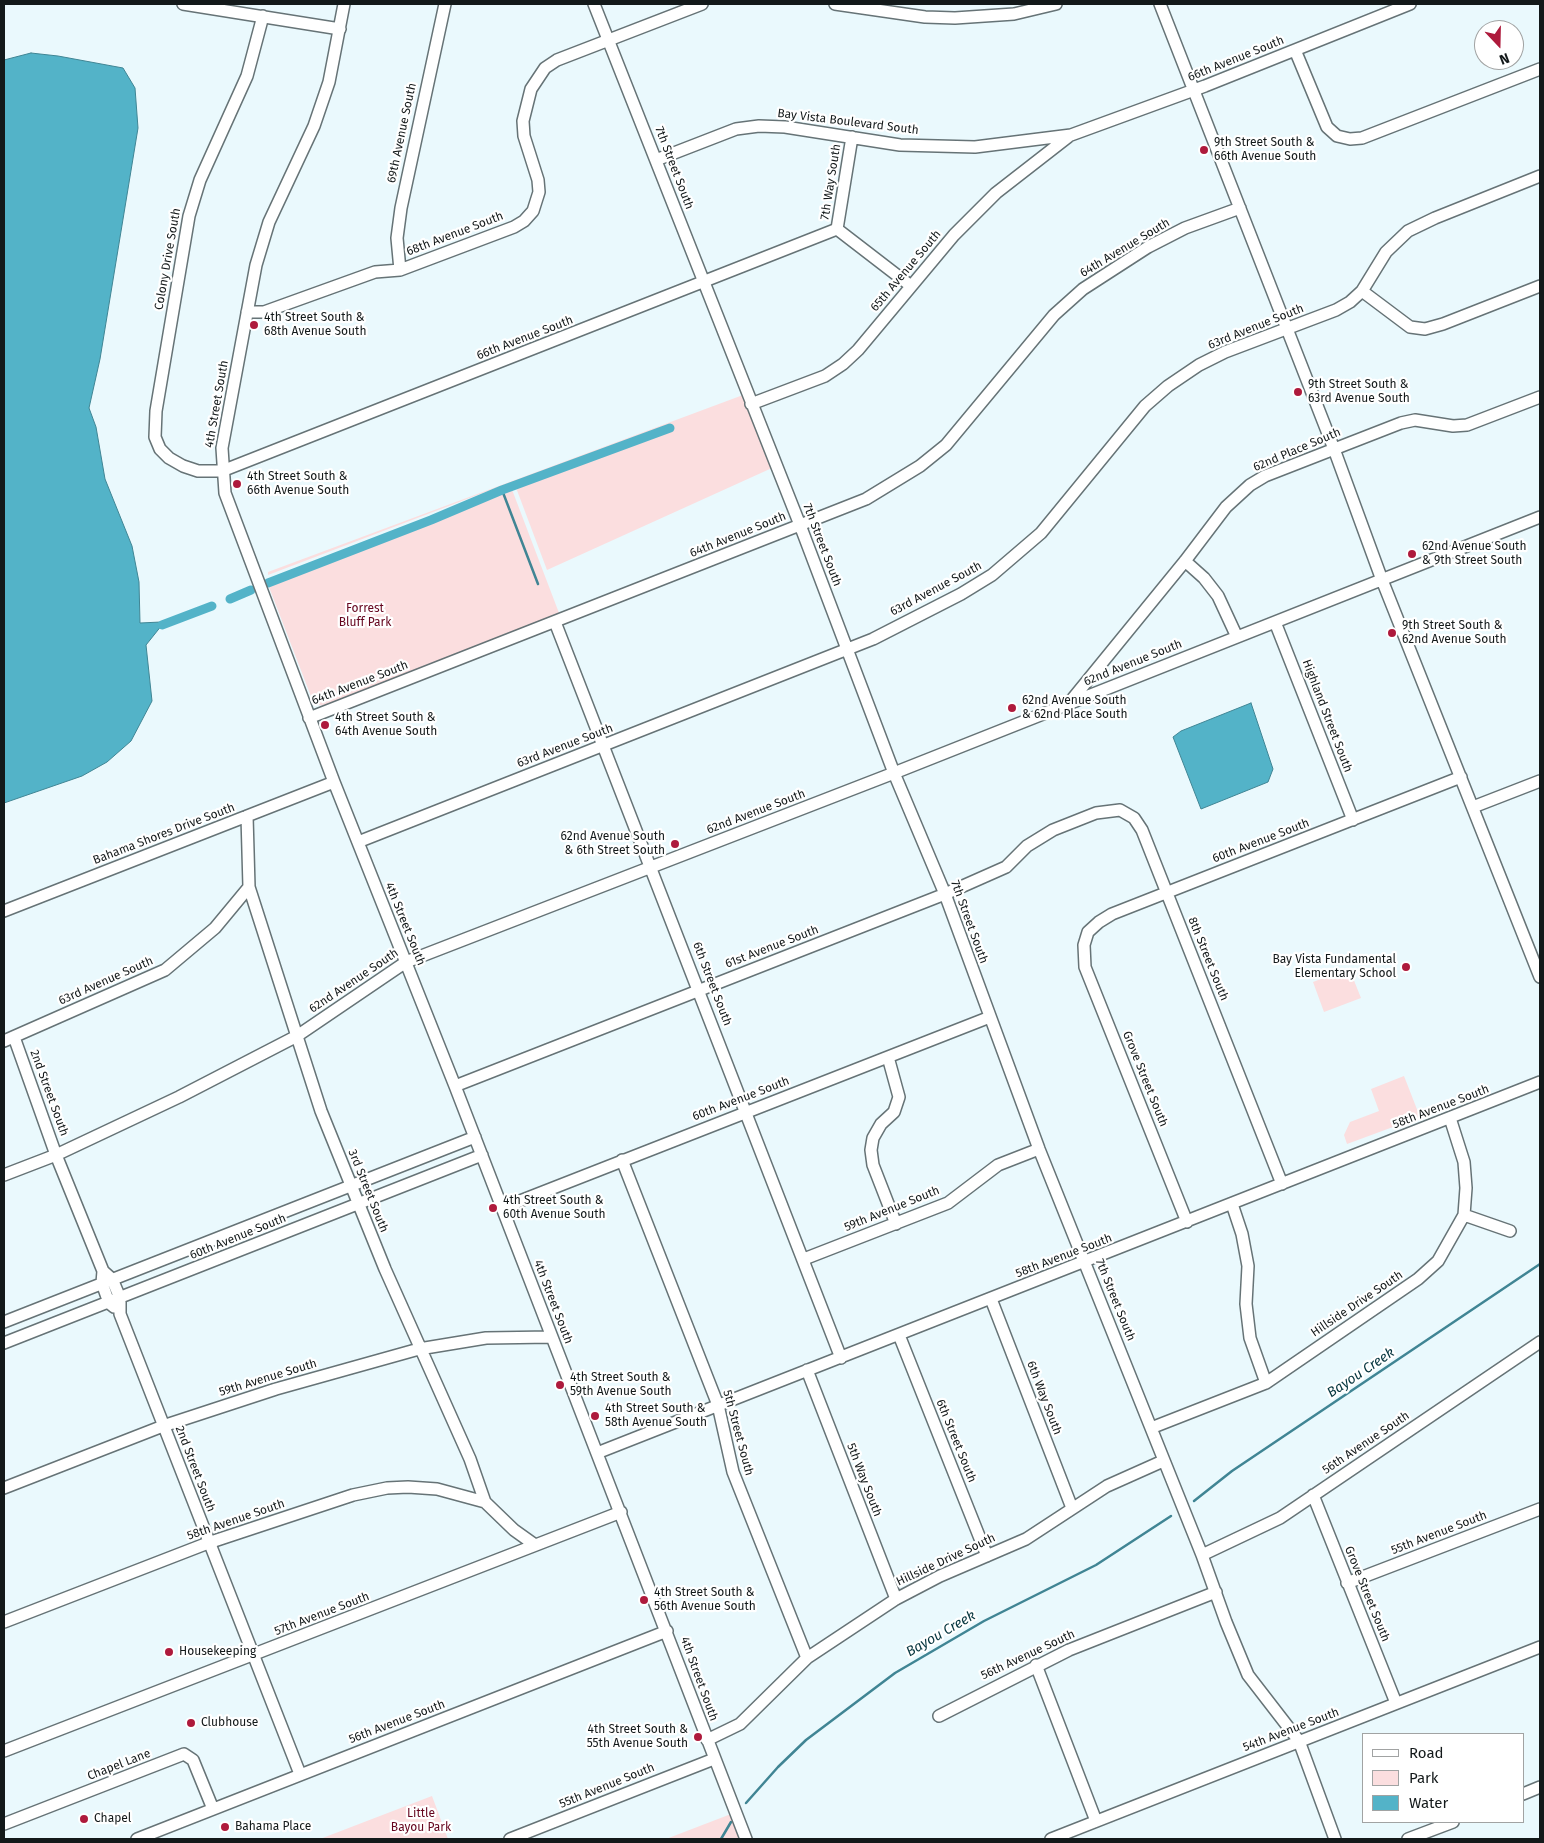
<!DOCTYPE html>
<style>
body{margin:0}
#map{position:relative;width:1544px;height:1843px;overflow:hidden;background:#eaf9fd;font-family:"Fira Sans",sans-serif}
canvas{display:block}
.frame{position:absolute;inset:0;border:5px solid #13191a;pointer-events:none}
.legend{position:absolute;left:1362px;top:1733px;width:162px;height:90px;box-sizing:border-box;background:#fff;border:1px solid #a1a3a3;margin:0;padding:6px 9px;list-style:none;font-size:15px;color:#13191a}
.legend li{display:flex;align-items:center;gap:10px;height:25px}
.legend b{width:25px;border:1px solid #a1a3a3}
.north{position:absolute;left:1474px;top:20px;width:50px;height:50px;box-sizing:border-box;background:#fff;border:1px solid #a1a3a3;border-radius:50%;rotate:159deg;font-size:14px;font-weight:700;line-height:20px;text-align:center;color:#13191a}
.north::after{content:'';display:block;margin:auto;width:18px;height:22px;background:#ae1a3c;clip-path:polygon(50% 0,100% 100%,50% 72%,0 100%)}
</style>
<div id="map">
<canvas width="1544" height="1843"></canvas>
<div class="frame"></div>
<ul class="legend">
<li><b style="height:6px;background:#fff"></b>Road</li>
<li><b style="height:14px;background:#fbdedf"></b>Park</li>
<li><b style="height:14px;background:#53b3c8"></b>Water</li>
</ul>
<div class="north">N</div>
</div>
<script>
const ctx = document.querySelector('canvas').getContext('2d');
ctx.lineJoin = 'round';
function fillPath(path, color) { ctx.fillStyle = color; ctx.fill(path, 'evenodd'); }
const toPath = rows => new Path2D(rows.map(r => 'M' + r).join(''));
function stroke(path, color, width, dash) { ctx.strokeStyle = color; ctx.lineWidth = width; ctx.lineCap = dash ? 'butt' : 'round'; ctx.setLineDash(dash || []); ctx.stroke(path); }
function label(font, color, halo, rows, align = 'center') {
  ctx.font = font + ' "Fira Sans",sans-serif'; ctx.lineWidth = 4.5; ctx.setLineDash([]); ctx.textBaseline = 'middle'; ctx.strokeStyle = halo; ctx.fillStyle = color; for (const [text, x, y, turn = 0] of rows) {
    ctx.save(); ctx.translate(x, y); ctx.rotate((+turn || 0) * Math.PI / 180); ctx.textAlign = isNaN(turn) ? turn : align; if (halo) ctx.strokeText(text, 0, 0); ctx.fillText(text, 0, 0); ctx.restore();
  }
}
fillPath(toPath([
 [743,395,772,468,547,570,515,485,509,483,268,575,268,572],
 [511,487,559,613,324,706,318,705,312,699,269,587,270,578],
 [1349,968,1361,998,1324,1012,1313,982],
 [1404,1076,1420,1117,1347,1144,1344,1135,1350,1122,1379,1111,1371,1089],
 [432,1796,448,1839,320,1839],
 [731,1814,741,1839,666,1839]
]), '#fbdedf');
const water = toPath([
 [31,53,58,56,123,68,135,88,138,128,100,359,89,408,96,427,105,479,132,546,139,582,140,623,161,622,162,625,146,645,152,701,131,741,107,762,82,776,4,803,4,60,31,53],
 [1251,703,1273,769,1268,782,1201,809,1173,737,1181,731,1251,703]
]);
fillPath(water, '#53b3c8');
stroke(water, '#408594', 1);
stroke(toPath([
 [502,490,538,584],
 [1194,1501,1232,1471,1540,1264],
 [746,1803,778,1767,806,1740,895,1673,984,1621,1096,1565,1171,1516],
 [721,1839,731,1822]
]), '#408594', 2.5);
stroke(toPath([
 [268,583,431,520,502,490,670,428],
 [230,599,251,590],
 [162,625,212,606]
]), '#53b3c8', 9);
const minor = toPath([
 [183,4,340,29],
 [344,4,329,82,314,126,269,222,256,265,222,448,225,493,334,782,455,1086,746,1839],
 [594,4,800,525,894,773,945,894,1039,1149,1202,1555,1226,1622,1248,1675,1299,1741,1335,1839],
 [835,4,925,17,955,18,1014,14,1056,4],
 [1160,4,1334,449,1382,580,1540,977],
 [263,16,247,76,200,180,189,216,156,411,155,437,160,449,169,458,183,466,198,471,222,471,837,229],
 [1295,50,1327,127,1337,136,1350,139,1362,138,1540,69],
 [852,137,837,229,911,286],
 [656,160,736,129,759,126,785,127,900,145,975,147,1071,135,1205,86,1410,4],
 [400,270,397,238,401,208,445,4],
 [1362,291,1410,327,1425,329,1443,324,1540,286],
 [247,312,264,312,375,272,400,270,514,227,524,221,533,211,539,192,538,180,524,136,523,121,531,89,545,68,557,60,702,4],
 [751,404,825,376,843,364,858,350,954,235,996,193,1068,137],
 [1185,561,1204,578,1218,596,1237,637],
 [555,622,841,1358],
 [1275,622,1353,820],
 [1070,702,1185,561,1226,507,1250,485,1265,476,1401,423,1415,420,1453,426,1467,425,1540,397],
 [309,718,866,499,920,466,946,445,1054,315,1083,289,1148,247,1185,228,1240,208],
 [1473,807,1540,781],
 [247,816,249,887,321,1111,385,1269,470,1459,485,1502,514,1530,535,1545],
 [358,842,873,639,961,594,992,575,1041,533,1145,406,1168,386,1199,365,1225,352,1336,310,1350,302,1362,291,1386,252,1408,231,1435,218,1540,176],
 [4,911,334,782],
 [14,1037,56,1155,103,1271,102,1283,109,1303,114,1307],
 [4,1041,165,970,215,928,249,887],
 [888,1057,899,1097,894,1112,881,1124,873,1138,871,1150,873,1165,896,1224],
 [455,1086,945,894,1006,867,1027,846,1053,830,1096,813,1120,810,1134,818,1142,830,1282,1184],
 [622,1160,718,1405,733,1472,807,1658],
 [4,1175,56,1155,179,1097,297,1036,406,962,894,773,1540,517],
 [1232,1204,1242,1234,1248,1266,1246,1304,1250,1338,1266,1383],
 [502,1208,990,1017],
 [1464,1215,1510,1231],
 [1187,1222,1085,967,1084,945,1088,932,1099,922,1112,914,1461,777],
 [804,1259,948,1203,998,1165,1039,1149],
 [103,1271,112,1279,120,1298,120,1314,300,1774],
 [991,1299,1072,1508],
 [4,1322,475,1137],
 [899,1335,987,1556],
 [4,1343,482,1155],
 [807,1370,896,1599],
 [1151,1428,1266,1383,1418,1279,1438,1261,1464,1215,1466,1188,1464,1162,1450,1118],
 [597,1453,1540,1082],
 [4,1488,163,1426,276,1389,419,1349,486,1338,551,1337],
 [1313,1495,1396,1703],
 [1202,1555,1280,1518,1540,1342],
 [1347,1583,1540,1509],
 [4,1622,208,1543,353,1495,387,1488,408,1487,437,1489,485,1502],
 [1036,1665,1096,1821],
 [939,1716,1069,1650,1216,1592],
 [707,1740,740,1724,807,1658,896,1599,940,1576,1026,1539,1107,1486,1163,1461],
 [4,1751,621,1512],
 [1523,1794,1540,1787],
 [4,1824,184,1754,193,1760,213,1809],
 [137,1839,667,1631],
 [510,1839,714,1759],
 [1051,1839,1540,1647],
 [1408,1839,1453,1822]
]);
stroke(minor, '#667376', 14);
stroke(minor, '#fff', 11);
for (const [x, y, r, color] of [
 [1204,150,5,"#ae1a3c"],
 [254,325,5,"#ae1a3c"],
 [1298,392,5,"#ae1a3c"],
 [237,484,5,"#ae1a3c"],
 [1412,554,5,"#ae1a3c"],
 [1392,633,5,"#ae1a3c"],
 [1012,708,5,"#ae1a3c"],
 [325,725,5,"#ae1a3c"],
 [675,844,5,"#ae1a3c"],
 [1406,967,5,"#ae1a3c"],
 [493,1208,5,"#ae1a3c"],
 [560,1385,5,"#ae1a3c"],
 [595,1416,5,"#ae1a3c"],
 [644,1600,5,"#ae1a3c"],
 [169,1652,5,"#ae1a3c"],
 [191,1723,5,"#ae1a3c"],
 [698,1737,5,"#ae1a3c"],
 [84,1819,5,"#ae1a3c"],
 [225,1827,5,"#ae1a3c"]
]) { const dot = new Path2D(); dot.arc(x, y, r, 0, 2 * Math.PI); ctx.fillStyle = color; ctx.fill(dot); stroke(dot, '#fff', 2); }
label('12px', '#13191a', '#fff', [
 ["66th Avenue South",1236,59,-22],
 ["Bay Vista Boulevard South",848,122,7],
 ["69th Avenue South",402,133,-78],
 ["7th Street South",674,168,69],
 ["7th Way South",831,182,-81],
 ["68th Avenue South",455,234,-21],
 ["64th Avenue South",1125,248,-31],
 ["Colony Drive South",168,259,-80],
 ["65th Avenue South",906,271,-50],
 ["63rd Avenue South",1256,327,-22],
 ["66th Avenue South",525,338,-21],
 ["4th Street South",217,404,-80],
 ["62nd Place South",1297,450,-23],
 ["64th Avenue South",738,535,-22],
 ["7th Street South",822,545,69],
 ["63rd Avenue South",936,589,-28],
 ["62nd Avenue South",1133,663,-22],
 ["64th Avenue South",360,683,-21],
 ["Highland Street South",1327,716,69],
 ["63rd Avenue South",565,746,-21],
 ["62nd Avenue South",756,812,-21],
 ["Bahama Shores Drive South",164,834,-21],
 ["60th Avenue South",1261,841,-21],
 ["7th Street South",969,922,70],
 ["4th Street South",405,924,68],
 ["61st Avenue South",772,947,-21],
 ["8th Street South",1208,959,68],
 ["63rd Avenue South",106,981,-24],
 ["62nd Avenue South",354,981,-34],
 ["6th Street South",712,984,69],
 ["Grove Street South",1145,1079,68],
 ["2nd Street South",49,1093,70],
 ["60th Avenue South",741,1099,-21],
 ["58th Avenue South",1441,1107,-21],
 ["3rd Street South",368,1191,68],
 ["59th Avenue South",892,1209,-22],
 ["60th Avenue South",238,1237,-22],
 ["58th Avenue South",1064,1256,-21],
 ["7th Street South",1115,1300,68],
 ["4th Street South",553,1302,69],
 ["Hillside Drive South",1357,1304,-34],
 ["59th Avenue South",268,1378,-17],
 ["6th Way South",1044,1398,69],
 ["5th Street South",738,1433,75],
 ["6th Street South",956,1441,68],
 ["56th Avenue South",1366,1443,-34],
 ["2nd Street South",195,1469,69],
 ["5th Way South",864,1480,69],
 ["58th Avenue South",236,1520,-19],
 ["55th Avenue South",1439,1533,-21],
 ["Hillside Drive South",946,1560,-25],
 ["Grove Street South",1367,1594,68],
 ["57th Avenue South",322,1614,-21],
 ["56th Avenue South",1028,1655,-25],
 ["4th Street South",699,1679,70],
 ["56th Avenue South",397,1722,-21],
 ["54th Avenue South",1291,1730,-21],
 ["Chapel Lane",119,1765,-21],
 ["55th Avenue South",607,1786,-22]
]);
label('12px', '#13191a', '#fff', [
 ["9th Street South &",1214,143],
 ["66th Avenue South",1214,157],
 ["4th Street South &",264,318],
 ["68th Avenue South",264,332],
 ["9th Street South &",1308,385],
 ["63rd Avenue South",1308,399],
 ["4th Street South &",247,477],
 ["66th Avenue South",247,491],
 ["62nd Avenue South",1422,547],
 ["& 9th Street South",1422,561],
 ["9th Street South &",1402,626],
 ["62nd Avenue South",1402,640],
 ["62nd Avenue South",1022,701],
 ["& 62nd Place South",1022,715],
 ["4th Street South &",335,718],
 ["64th Avenue South",335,732],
 ["62nd Avenue South",665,837,"right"],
 ["& 6th Street South",665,851,"right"],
 ["Bay Vista Fundamental",1396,960,"right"],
 ["Elementary School",1396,974,"right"],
 ["4th Street South &",503,1201],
 ["60th Avenue South",503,1215],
 ["4th Street South &",570,1378],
 ["59th Avenue South",570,1392],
 ["4th Street South &",605,1409],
 ["58th Avenue South",605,1423],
 ["4th Street South &",654,1593],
 ["56th Avenue South",654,1607],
 ["Housekeeping",179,1652],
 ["Clubhouse",201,1723],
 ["4th Street South &",688,1730,"right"],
 ["55th Avenue South",688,1744,"right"],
 ["Chapel",94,1819],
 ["Bahama Place",235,1827]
], 'left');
label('12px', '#65051e', '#fff', [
 ["Forrest",365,609],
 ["Bluff Park",365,623],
 ["Little",421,1814],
 ["Bayou Park",421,1828]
]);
label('italic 14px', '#05353e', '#fff', [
 ["Bayou Creek",1361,1373,-34],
 ["Bayou Creek",941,1634,-30]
]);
</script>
